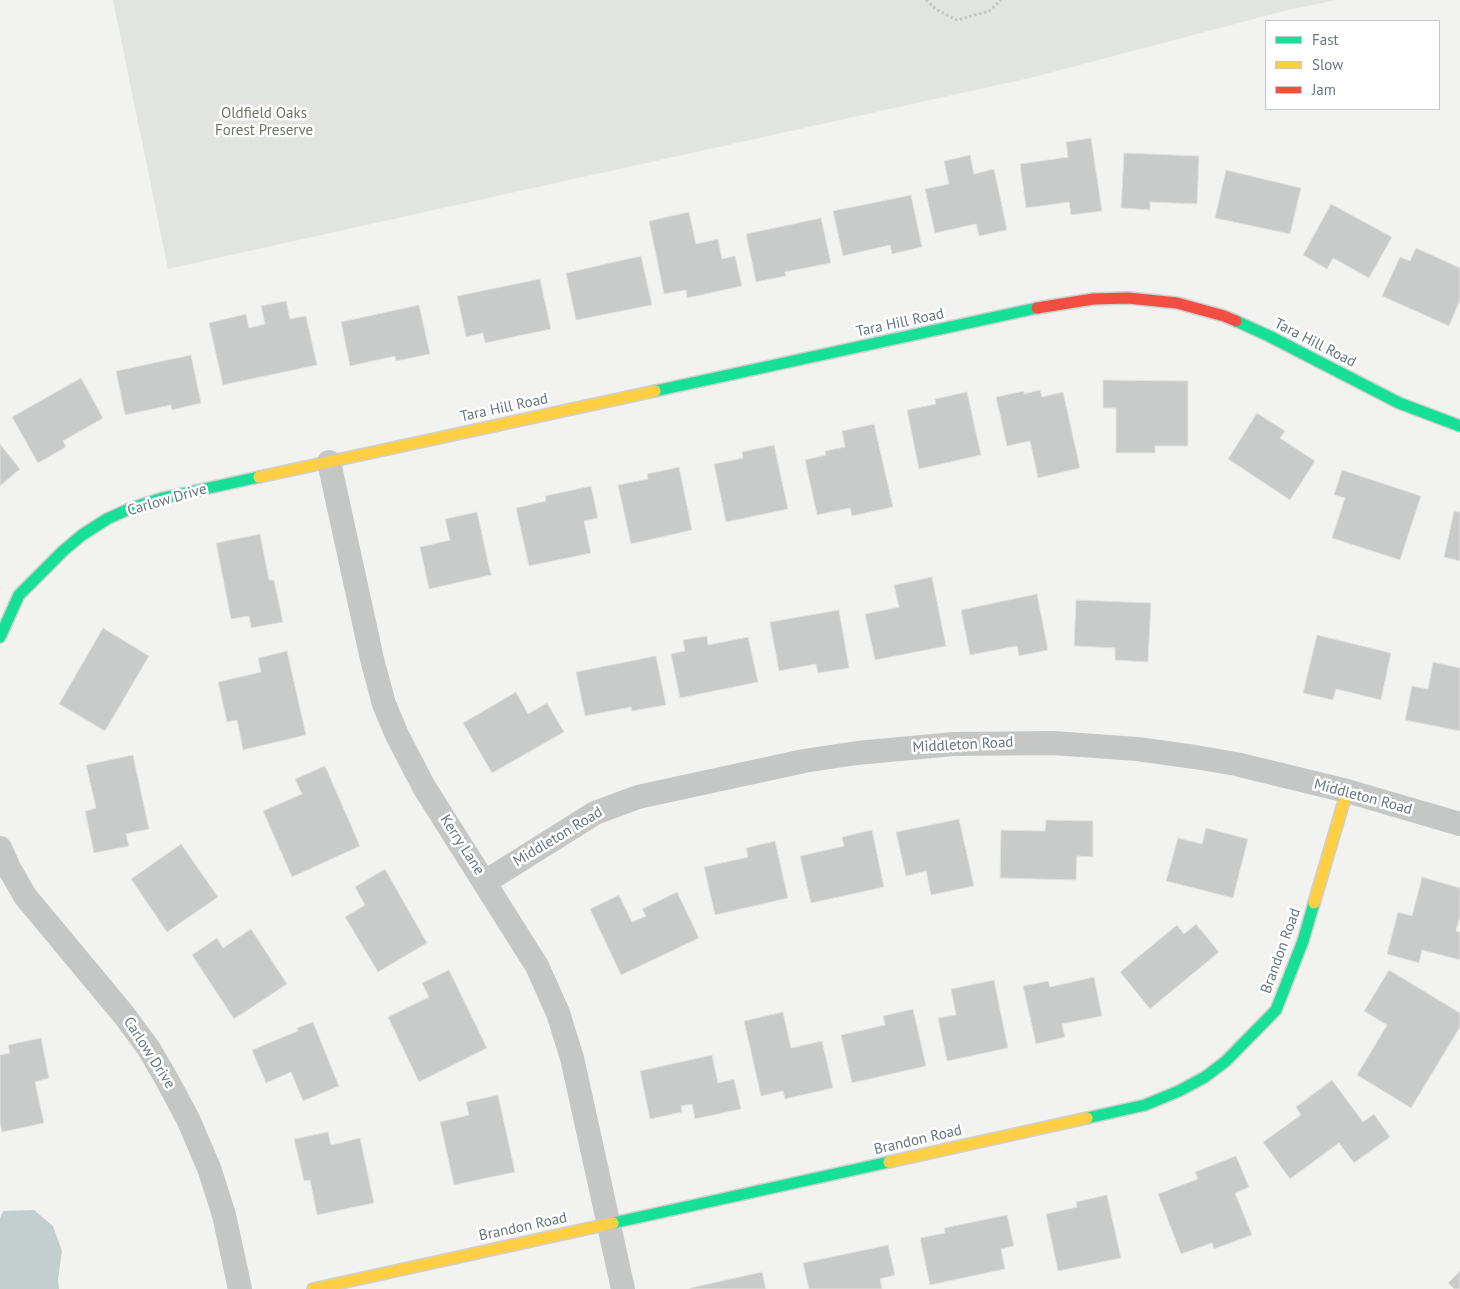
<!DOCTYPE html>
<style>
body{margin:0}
#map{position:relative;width:1460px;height:1289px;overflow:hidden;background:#f2f2f1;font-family:"PT Sans",sans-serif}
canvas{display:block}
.legend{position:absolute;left:1265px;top:20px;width:175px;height:90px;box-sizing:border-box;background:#fff;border:1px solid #c2c8cb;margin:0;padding:6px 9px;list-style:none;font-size:15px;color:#66767e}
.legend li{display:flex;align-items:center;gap:10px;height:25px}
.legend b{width:25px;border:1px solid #c2c8cb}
</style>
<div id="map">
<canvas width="1460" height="1289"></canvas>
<ul class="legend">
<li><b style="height:6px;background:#16e098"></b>Fast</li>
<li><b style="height:6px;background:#ffcf43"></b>Slow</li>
<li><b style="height:6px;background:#f24e42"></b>Jam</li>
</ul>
</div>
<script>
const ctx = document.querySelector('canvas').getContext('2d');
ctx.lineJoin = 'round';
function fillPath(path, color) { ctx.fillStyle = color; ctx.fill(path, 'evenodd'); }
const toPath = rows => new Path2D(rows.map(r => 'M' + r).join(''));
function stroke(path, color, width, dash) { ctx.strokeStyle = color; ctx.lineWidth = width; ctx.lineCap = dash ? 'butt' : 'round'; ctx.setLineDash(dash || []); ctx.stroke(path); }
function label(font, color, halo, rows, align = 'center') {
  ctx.font = font + ' "PT Sans",sans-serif'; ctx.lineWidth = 5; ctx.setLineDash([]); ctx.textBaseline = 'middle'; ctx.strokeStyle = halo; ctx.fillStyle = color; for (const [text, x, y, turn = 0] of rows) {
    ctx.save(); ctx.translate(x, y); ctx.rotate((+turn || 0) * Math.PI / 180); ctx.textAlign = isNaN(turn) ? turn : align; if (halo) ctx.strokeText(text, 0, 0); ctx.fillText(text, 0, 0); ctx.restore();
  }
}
fillPath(toPath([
 [113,0,1336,0,1284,11,1034,77,168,269]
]), '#e2e4df');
fillPath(toPath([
 [34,1210,53,1226,62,1251,58,1279,59,1289,0,1289,0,1219,3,1211]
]), '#c4cecf');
const building = toPath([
 [1091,138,1102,211,1071,215,1069,202,1026,208,1020,164,1068,157,1066,142,1091,138],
 [1124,153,1199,156,1197,204,1150,202,1150,210,1121,208,1124,153],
 [970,155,974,174,994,169,1007,230,979,236,976,224,935,233,925,189,949,184,944,161,970,155],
 [1226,170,1301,188,1290,234,1215,218,1226,170],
 [911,195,922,247,892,254,890,245,843,256,833,211,911,195],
 [1331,204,1392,237,1369,278,1333,258,1327,269,1303,255,1331,204],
 [689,212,696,244,718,239,722,259,735,256,742,286,687,298,686,290,664,294,649,221,689,212],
 [821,218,831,263,785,272,786,276,756,282,746,234,821,218],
 [1416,248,1460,268,1460,300,1449,326,1382,296,1400,257,1410,261,1416,248],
 [641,256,652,305,576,320,566,273,641,256],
 [540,279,551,329,485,343,483,333,466,337,457,296,540,279],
 [286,301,290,319,306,316,317,365,223,385,209,323,246,314,249,328,265,324,261,306,286,301],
 [419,305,430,354,396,361,395,356,350,366,341,322,419,305],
 [191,355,201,403,172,410,171,405,125,415,116,371,191,355],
 [81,378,103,418,63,441,66,447,38,463,12,417,81,378],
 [1103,380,1188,381,1188,446,1155,446,1155,453,1116,453,1116,408,1103,408,1103,380],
 [1040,390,1042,397,1063,392,1080,468,1038,478,1030,441,1007,446,996,397,1024,391,1024,394,1040,390],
 [967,392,981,455,919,469,907,410,936,404,935,399,967,392],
 [1257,413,1285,431,1280,438,1315,461,1290,500,1228,459,1257,413],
 [874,424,893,507,852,516,850,508,817,515,805,460,826,455,825,451,845,447,842,431,874,424],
 [0,444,20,469,0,486,0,444],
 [774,445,788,509,726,522,714,464,743,458,742,452,774,445],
 [679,467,692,530,631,544,618,485,648,479,647,474,679,467],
 [1342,470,1421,496,1400,560,1332,538,1345,498,1334,495,1342,470],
 [591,486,598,518,584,521,591,553,529,566,516,508,546,501,545,496,591,486],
 [1454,511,1460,512,1460,561,1444,557,1454,511],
 [477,512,491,575,429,589,420,547,450,540,445,519,477,512],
 [260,534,269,580,274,580,283,622,251,628,249,616,231,619,216,543,260,534],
 [932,577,946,646,875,660,865,614,899,607,894,585,932,577],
 [1037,594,1048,650,1019,656,1017,646,970,655,961,610,1037,594],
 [1076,600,1151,603,1148,662,1115,660,1115,648,1074,646,1076,600],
 [839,610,849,668,818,673,816,664,779,671,770,622,839,610],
 [103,628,149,656,105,731,59,704,103,628],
 [1317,635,1391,653,1381,700,1336,689,1333,700,1303,693,1317,635],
 [707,636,708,645,748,637,758,682,680,698,671,654,685,651,683,640,707,636],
 [287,651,306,735,243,750,237,720,227,722,218,682,261,672,258,658,287,651],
 [656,656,666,705,632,711,631,707,585,716,576,672,656,656],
 [1433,662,1460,668,1460,731,1405,720,1412,686,1428,689,1433,662],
 [516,692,528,714,547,703,564,732,492,773,463,723,516,692],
 [133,755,149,829,126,834,129,846,94,853,85,811,96,808,86,765,133,755],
 [325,766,360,846,292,877,263,811,302,794,295,779,325,766],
 [959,819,974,886,931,895,926,871,906,876,896,832,959,819],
 [1046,820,1093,821,1093,857,1077,856,1076,880,1000,878,1001,830,1045,831,1046,820],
 [1206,828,1248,839,1233,898,1166,881,1178,838,1202,844,1206,828],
 [872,830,884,887,811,903,800,856,844,846,842,837,872,830],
 [775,841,788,898,715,915,704,867,748,857,746,848,775,841],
 [181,844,218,897,167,932,131,879,181,844],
 [385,869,427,943,378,972,345,917,365,905,355,887,385,869],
 [1422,877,1460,888,1460,916,1456,931,1460,932,1460,960,1422,950,1419,963,1387,954,1398,912,1412,916,1422,877],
 [677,892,699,938,621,975,590,909,619,895,632,922,646,916,642,909,677,892],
 [1196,924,1219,952,1150,1009,1120,972,1177,925,1184,934,1196,924],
 [251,929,287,984,234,1019,192,955,217,938,223,948,251,929],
 [449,970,487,1048,419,1082,388,1017,429,997,422,983,449,970],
 [1389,970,1460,1013,1460,1027,1411,1108,1357,1075,1387,1025,1364,1011,1389,970],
 [1094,977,1102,1016,1062,1024,1065,1037,1036,1044,1023,986,1048,981,1050,987,1094,977],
 [994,980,1008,1048,947,1061,938,1018,956,1015,951,989,994,980],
 [913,1009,926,1066,852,1083,841,1035,885,1025,883,1016,913,1009],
 [783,1012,791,1048,822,1041,833,1088,785,1099,783,1091,761,1096,744,1021,783,1012],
 [313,1022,339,1086,303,1101,291,1072,266,1083,252,1050,298,1031,297,1028,313,1022],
 [41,1038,49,1078,35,1082,44,1123,2,1132,0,1122,0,1055,10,1053,8,1045,41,1038],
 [712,1055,718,1083,734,1079,741,1109,695,1119,692,1104,681,1106,682,1112,650,1119,640,1071,712,1055],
 [1332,1080,1363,1122,1374,1114,1390,1137,1354,1163,1339,1143,1290,1179,1263,1142,1301,1115,1296,1107,1332,1080],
 [498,1095,515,1172,454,1185,440,1122,469,1115,466,1102,498,1095],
 [328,1132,331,1145,360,1138,374,1203,317,1215,310,1180,304,1181,294,1139,328,1132],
 [1236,1156,1249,1187,1235,1193,1252,1235,1214,1249,1212,1243,1181,1254,1158,1194,1198,1179,1195,1172,1236,1156],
 [1107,1195,1121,1258,1058,1271,1046,1214,1077,1207,1076,1202,1107,1195],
 [1007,1215,1014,1246,1001,1249,1005,1269,930,1285,920,1238,945,1233,944,1228,1007,1215],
 [888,1245,895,1275,880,1279,882,1289,809,1289,803,1263,888,1245],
 [1460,1271,1460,1289,1454,1289,1448,1283,1460,1271],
 [762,1272,766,1289,690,1289,690,1288,762,1272]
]);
fillPath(building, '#c9caca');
stroke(building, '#e2e2e1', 1);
const fast = toPath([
 [1236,321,1269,336,1399,403,1460,426],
 [655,391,1037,308],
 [0,637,19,595,63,551,82,535,107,519,129,509,163,498,259,477],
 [1087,1118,1145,1105,1179,1091,1205,1077,1226,1061,1276,1010,1303,941,1314,903],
 [613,1223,889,1162]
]);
const slow = toPath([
 [259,477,655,391],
 [1314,903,1347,791],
 [889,1162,1087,1118],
 [313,1289,613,1223]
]);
const jam = toPath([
 [1037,308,1093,299,1128,298,1177,303,1224,316,1236,321]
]);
stroke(fast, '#cecfcf', 14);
stroke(slow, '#cecfcf', 14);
stroke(jam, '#cecfcf', 14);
stroke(toPath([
 [926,0,937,10,957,20,989,11,1001,0]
]), '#c3c4c5', 3, [2.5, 2.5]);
stroke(toPath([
 [329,462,372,659,384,704,397,735,424,787,537,966,558,1013,572,1058,623,1289],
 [0,848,9,868,25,896,124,1015,149,1049,167,1080,188,1119,209,1168,224,1215,240,1289],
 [485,882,595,813,638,797,804,761,857,753,954,744,1053,743,1137,749,1195,757,1236,764,1347,791,1460,824]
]), '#c5c7c7', 24);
stroke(fast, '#16e098', 11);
stroke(slow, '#ffcf43', 11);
stroke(jam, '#f24e42', 11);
label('15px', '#697664', '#fff', [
 ["Oldfield Oaks",264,114],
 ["Forest Preserve",264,131]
]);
label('15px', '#66767e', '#fff', [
 ["Tara Hill Road",900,323,-12],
 ["Tara Hill Road",1315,343,27],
 ["Tara Hill Road",504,408,-12],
 ["Carlow Drive",167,500,-16],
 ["Middleton Road",963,745,-3],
 ["Middleton Road",1363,797,15],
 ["Middleton Road",558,837,-31],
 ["Kerry Lane",462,845,57],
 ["Brandon Road",1281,951,-70],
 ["Carlow Drive",149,1053,57],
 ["Brandon Road",918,1140,-13],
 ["Brandon Road",523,1227,-12]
]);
</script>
